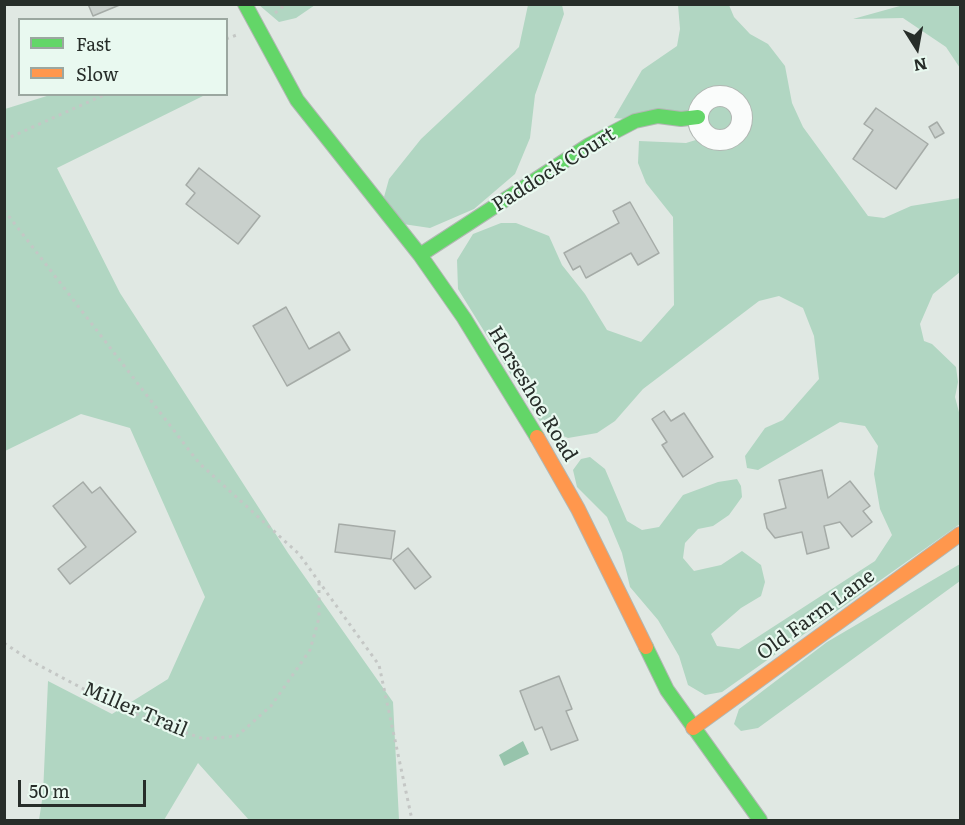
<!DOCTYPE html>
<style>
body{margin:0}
#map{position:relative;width:965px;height:825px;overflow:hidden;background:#e0e8e3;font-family:Literata,serif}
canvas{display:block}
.frame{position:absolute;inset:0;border:6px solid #272d29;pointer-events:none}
.legend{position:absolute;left:18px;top:18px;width:210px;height:78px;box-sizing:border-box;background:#e9f9f0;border:2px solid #9ba7a0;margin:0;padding:8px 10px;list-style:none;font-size:18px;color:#272d29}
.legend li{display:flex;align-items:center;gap:12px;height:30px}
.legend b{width:30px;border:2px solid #9ba7a0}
.north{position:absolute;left:887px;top:18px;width:60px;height:60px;-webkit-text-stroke:4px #e9f9f0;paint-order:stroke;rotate:169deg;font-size:16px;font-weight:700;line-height:24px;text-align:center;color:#272d29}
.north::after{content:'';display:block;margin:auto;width:21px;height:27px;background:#272d29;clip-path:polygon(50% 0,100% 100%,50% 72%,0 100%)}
.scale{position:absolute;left:18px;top:780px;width:128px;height:27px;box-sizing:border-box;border:3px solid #272d29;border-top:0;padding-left:8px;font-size:18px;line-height:21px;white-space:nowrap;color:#272d29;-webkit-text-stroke:4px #e9f9f0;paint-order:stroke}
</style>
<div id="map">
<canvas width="965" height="825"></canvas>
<div class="frame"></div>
<ul class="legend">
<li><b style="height:8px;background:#63d668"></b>Fast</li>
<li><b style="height:8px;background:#ff974d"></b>Slow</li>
</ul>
<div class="north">N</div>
<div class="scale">50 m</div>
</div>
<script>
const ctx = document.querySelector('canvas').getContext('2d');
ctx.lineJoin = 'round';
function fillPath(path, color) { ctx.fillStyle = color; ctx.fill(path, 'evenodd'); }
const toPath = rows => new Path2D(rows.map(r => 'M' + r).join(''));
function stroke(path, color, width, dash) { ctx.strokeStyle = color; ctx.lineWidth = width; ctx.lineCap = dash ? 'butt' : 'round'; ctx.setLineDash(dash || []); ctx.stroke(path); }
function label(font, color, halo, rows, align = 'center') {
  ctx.font = font + ' Literata,serif'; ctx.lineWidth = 4.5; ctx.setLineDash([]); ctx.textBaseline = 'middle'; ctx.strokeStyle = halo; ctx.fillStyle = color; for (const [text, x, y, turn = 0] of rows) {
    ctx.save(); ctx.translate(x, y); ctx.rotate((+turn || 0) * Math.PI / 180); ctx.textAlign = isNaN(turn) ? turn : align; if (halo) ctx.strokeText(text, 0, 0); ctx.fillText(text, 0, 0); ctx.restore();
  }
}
fillPath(toPath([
 [907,4,960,5,960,68,946,47,903,18,853,19],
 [259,5,315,5,296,18,279,22],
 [528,5,562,5,564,14,535,95,530,138,515,174,474,209,430,228,403,224,384,197,389,179,421,139,519,47],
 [678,5,729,5,734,17,750,34,768,44,785,66,792,103,803,127,868,216,884,218,911,206,960,198,960,272,933,294,920,324,924,341,932,344,956,367,958,382,955,397,960,416,960,524,722,692,705,695,688,685,679,656,658,620,630,587,622,553,607,517,577,487,573,470,581,459,590,457,605,469,627,521,642,530,659,527,683,495,718,482,737,479,741,486,742,497,729,515,713,526,698,529,685,543,683,558,694,571,721,565,742,551,761,565,765,582,761,596,741,608,711,634,717,646,739,649,875,561,892,535,880,509,874,474,878,446,865,426,840,422,758,470,747,468,745,456,765,428,783,420,819,379,814,336,803,308,779,296,759,301,643,389,615,421,597,433,568,438,544,428,458,289,457,260,473,234,501,223,516,223,549,236,562,265,585,294,607,330,641,342,674,305,673,217,646,183,638,163,639,141,686,143,709,136,694,125,614,118,642,70,677,46,680,29],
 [50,95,205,95,57,168,120,293,288,553,393,702,399,820,249,820,198,763,164,820,39,820,43,794,48,681,112,714,168,679,205,597,130,428,81,414,5,451,5,109],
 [960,564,960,581,758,728,741,731,734,724,739,709,827,642]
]), '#b1d6c2');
fillPath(toPath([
 [523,741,529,754,504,766,499,755]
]), '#97c4ac');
const building = toPath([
 [88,4,122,4,93,16,88,4],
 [876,108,928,144,896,189,853,159,873,130,864,124,876,108],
 [937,122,944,133,935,138,929,127,937,122],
 [199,168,260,216,238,244,186,204,195,193,186,185,199,168],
 [630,202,659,253,638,265,631,253,586,278,580,266,573,270,564,253,619,223,613,211,630,202],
 [286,307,309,349,339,332,350,350,287,386,253,326,286,307],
 [664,411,671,421,684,413,713,457,683,477,662,445,667,442,652,419,664,411],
 [822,470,828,498,850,481,870,506,863,511,872,522,852,537,840,522,824,526,829,548,807,554,802,532,775,538,767,528,764,514,786,508,779,480,822,470],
 [83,482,92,493,100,487,136,532,70,584,58,569,86,547,53,506,83,482],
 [339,524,395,531,391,559,335,552,339,524],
 [408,548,431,577,415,589,393,560,408,548],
 [559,676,572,709,566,711,578,740,551,750,542,727,535,730,520,691,559,676]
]);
fillPath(building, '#c9d0cc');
stroke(building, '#a5aba7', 1.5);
const street = toPath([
 '698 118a22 22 0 1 1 44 0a22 22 0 1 1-44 0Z'
]);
const fast = toPath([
 [245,4,297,100,420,255,464,318,537,437],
 [420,255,589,145,635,121,658,116,681,119,698,117],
 [646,647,667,690,760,820]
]);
const slow = toPath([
 [537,437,578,509,646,647],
 [693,728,960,534]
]);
stroke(street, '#b1b7b3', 22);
stroke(fast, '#b1b7b3', 16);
stroke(slow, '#b1b7b3', 16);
stroke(toPath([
 [275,13,286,4],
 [226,39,239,34],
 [4,140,106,94],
 [4,210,199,463,299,554,379,665,412,820],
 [4,643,31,661,110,703,156,722,204,739,237,736,271,706,310,650,319,618,319,581]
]), '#c4c7c5', 3, [3, 4.5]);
stroke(street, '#fafcfb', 20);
stroke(fast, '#63d668', 14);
stroke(slow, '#ff974d', 14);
label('20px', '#272d29', '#e9f9f0', [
 ["Paddock Court",554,170,-32],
 ["Horseshoe Road",532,394,59],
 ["Old Farm Lane",816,615,-36],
 ["Miller Trail",135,710,23]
]);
</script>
